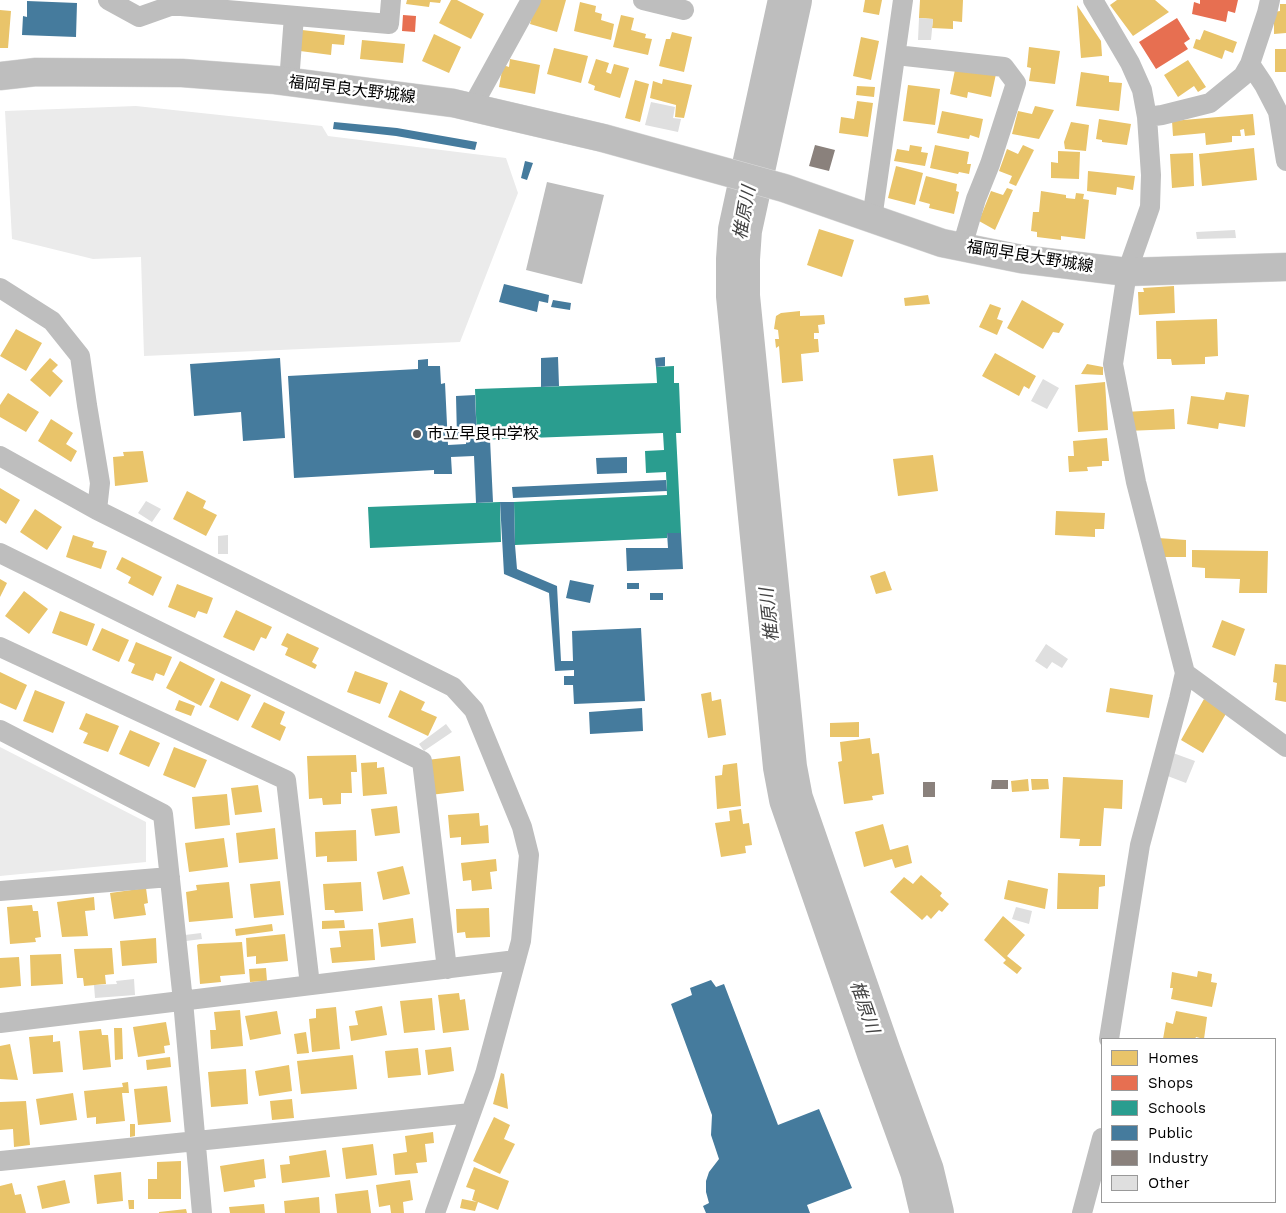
<!DOCTYPE html>
<meta charset="utf-8">
<style>
body{margin:0}
#map{position:relative;width:1286px;height:1213px;overflow:hidden;background:#fff;font-family:"Work Sans",sans-serif}
canvas{display:block}
.legend{position:absolute;left:1101px;top:1038px;width:175px;height:165px;box-sizing:border-box;background:#fff;border:1px solid #999;margin:0;padding:6px 9px;list-style:none;font-size:15px;color:#000}
.legend li{display:flex;align-items:center;gap:10px;height:25px}
.legend b{width:25px;border:1px solid #999}
</style>
<div id="map">
<canvas width="1286" height="1213"></canvas>
<ul class="legend">
<li><b style="height:14px;background:#e9c46a"></b>Homes</li>
<li><b style="height:14px;background:#e76f51"></b>Shops</li>
<li><b style="height:14px;background:#2a9d8f"></b>Schools</li>
<li><b style="height:14px;background:#457b9d"></b>Public</li>
<li><b style="height:14px;background:#8a817c"></b>Industry</li>
<li><b style="height:14px;background:#dfdfdf"></b>Other</li>
</ul>
</div>
<script>
const ctx = document.querySelector('canvas').getContext('2d');
ctx.lineJoin = 'round';
function fillPath(path, color) { ctx.fillStyle = color; ctx.fill(path, 'evenodd'); }
const toPath = rows => new Path2D(rows.map(r => 'M' + r).join(''));
function stroke(path, color, width, dash) { ctx.strokeStyle = color; ctx.lineWidth = width; ctx.lineCap = dash ? 'butt' : 'round'; ctx.setLineDash(dash || []); ctx.stroke(path); }
function label(font, color, halo, rows, align = 'center') {
  ctx.font = font + ' "Work Sans","Noto Sans JP",sans-serif'; ctx.lineWidth = 5; ctx.setLineDash([]); ctx.textBaseline = 'middle'; ctx.strokeStyle = halo; ctx.fillStyle = color; for (const [text, x, y, turn = 0] of rows) {
    ctx.save(); ctx.translate(x, y); ctx.rotate((+turn || 0) * Math.PI / 180); ctx.textAlign = isNaN(turn) ? turn : align; if (halo) ctx.strokeText(text, 0, 0); ctx.fillText(text, 0, 0); ctx.restore();
  }
}
fillPath(toPath([
 [136,106,322,126,328,136,506,158,518,193,460,342,144,356,141,257,93,259,12,239,5,111],
 [0,747,146,822,146,862,0,876]
]), '#ebebeb');
fillPath(toPath([
 [547,182,604,195,582,284,526,270]
]), '#bebebe');
fillPath(toPath([
 [407,0,441,0,440,3,430,2,429,7,406,4],
 [451,0,457,0,484,14,471,39,439,23],
 [536,0,566,0,557,32,530,24],
 [865,0,882,0,879,15,863,12],
 [920,0,963,0,962,22,953,21,953,29,932,28,933,19,919,18],
 [1117,0,1155,0,1169,12,1133,36,1110,5],
 [580,2,596,6,595,12,602,14,601,20,614,24,611,40,574,31],
 [1280,4,1286,4,1286,33,1274,34,1274,12,1280,11],
 [1077,5,1101,41,1102,56,1081,58],
 [0,10,11,11,8,48,0,48],
 [621,15,634,18,631,30,646,34,645,38,652,39,648,55,613,47],
 [302,30,345,35,344,45,332,44,331,55,300,51],
 [1204,30,1237,42,1233,53,1225,50,1222,59,1193,48,1196,39,1200,40],
 [672,32,692,37,684,72,659,66,666,39,670,39],
 [434,34,461,47,449,73,422,61],
 [861,37,879,41,871,80,853,76],
 [362,40,405,44,403,63,360,59],
 [1029,47,1060,51,1055,84,1029,81,1031,68,1027,67],
 [554,48,588,56,581,83,547,74],
 [1275,49,1286,49,1286,72,1275,72],
 [510,59,540,65,535,94,499,87,503,65,509,67],
 [596,59,609,63,606,72,611,74,614,64,629,68,620,98,594,90,595,86,588,83],
 [1188,60,1206,87,1198,92,1194,86,1178,97,1164,75],
 [956,65,996,74,991,97,968,92,967,98,950,94],
 [1081,72,1109,76,1109,82,1122,83,1119,111,1076,106],
 [663,79,692,85,684,118,675,117,676,105,650,98,653,81,662,84],
 [635,80,649,84,640,122,625,118],
 [908,85,940,89,935,125,903,121],
 [857,86,875,87,874,97,856,95],
 [857,101,873,103,868,137,839,133,841,117,854,119],
 [1035,106,1054,110,1039,139,1012,134,1018,111,1032,114],
 [942,111,983,119,979,138,970,135,969,139,937,133],
 [1253,114,1255,135,1245,136,1244,129,1240,130,1241,136,1232,136,1232,142,1206,145,1205,133,1173,136,1172,121],
 [1099,119,1131,124,1127,145,1102,142,1102,140,1096,139],
 [1071,122,1089,125,1086,151,1065,149,1064,142],
 [910,145,922,147,921,152,928,153,925,166,894,161,897,149,909,151],
 [935,145,969,152,967,164,971,164,969,174,959,172,958,174,930,168],
 [1023,145,1034,150,1016,186,1009,183,1012,176,999,171,1007,149,1018,154],
 [1254,148,1257,180,1202,186,1199,154],
 [1058,151,1080,152,1079,179,1051,178,1051,162,1058,163],
 [1193,153,1194,186,1172,188,1170,154],
 [896,166,923,173,915,205,888,198],
 [1088,171,1135,176,1133,190,1117,187,1116,195,1087,191],
 [926,176,957,184,956,191,959,192,954,214,929,208,930,204,919,201],
 [1007,188,1013,190,995,230,979,221,991,191,1003,195],
 [1041,191,1066,195,1066,198,1075,199,1076,193,1084,194,1083,199,1089,200,1085,239,1061,236,1061,240,1037,237,1037,232,1031,231,1033,212,1039,212],
 [819,229,854,240,842,277,807,265],
 [1174,286,1175,313,1139,315,1138,292,1144,292,1143,288],
 [928,295,930,304,905,306,904,298],
 [1022,300,1064,324,1059,333,1053,332,1043,349,1007,328],
 [990,304,1001,308,997,319,1003,321,997,335,979,327],
 [800,311,800,316,824,315,825,324,818,325,819,333,814,333,814,339,818,339,819,352,801,354,803,381,782,383,779,346,776,348,775,339,779,339,778,330,774,329,776,316,781,313],
 [1217,319,1218,356,1205,357,1205,364,1172,365,1171,359,1157,359,1156,321],
 [16,329,42,343,26,371,0,356],
 [995,353,1036,376,1029,389,1024,386,1019,396,982,376],
 [50,358,58,365,52,371,63,381,50,397,30,380],
 [1087,364,1103,367,1103,375,1081,374],
 [1105,382,1108,430,1078,432,1075,385],
 [1226,392,1249,395,1245,427,1219,423,1218,429,1187,424,1191,396,1224,400],
 [8,393,39,412,26,432,0,417,0,405],
 [1174,409,1175,429,1127,431,1126,412],
 [51,419,73,433,66,444,77,451,71,462,38,441],
 [1107,438,1109,461,1102,461,1102,466,1087,467,1088,471,1069,472,1068,456,1074,456,1073,441],
 [143,451,148,482,115,486,113,457,124,456,123,452],
 [933,455,938,491,898,496,893,459],
 [0,488,20,500,6,524,0,520],
 [187,491,206,501,203,508,217,515,206,536,173,519],
 [35,509,62,527,47,550,20,532],
 [1056,511,1105,513,1104,529,1095,529,1095,537,1055,535],
 [73,535,94,542,92,547,107,551,101,569,66,557],
 [1158,538,1186,540,1186,557,1164,557],
 [1192,550,1268,551,1267,593,1239,593,1240,579,1205,578,1205,568,1192,567],
 [122,557,162,577,153,596,128,583,131,577,116,569],
 [885,571,892,590,876,594,870,576],
 [0,579,7,583,0,597],
 [177,584,213,598,207,614,198,611,195,618,168,607],
 [24,591,48,609,29,634,5,616],
 [236,610,272,627,266,639,261,637,254,651,223,637],
 [60,611,95,624,87,646,52,633],
 [1222,620,1245,629,1235,656,1212,647],
 [102,628,129,640,119,662,92,650],
 [287,633,319,648,312,662,317,665,315,669,285,655,288,648,281,645],
 [136,642,172,657,164,676,156,673,153,681,131,673,135,664,128,661],
 [180,661,215,679,201,706,166,688],
 [1275,664,1286,665,1286,702,1275,700,1277,683,1273,682],
 [355,671,388,683,380,704,347,692],
 [0,672,27,685,16,710,0,703],
 [221,681,251,695,238,721,209,707],
 [1110,688,1153,695,1149,718,1106,712],
 [35,690,65,702,53,733,23,721],
 [400,690,425,702,421,710,437,717,428,736,388,717],
 [711,692,712,701,721,699,726,735,708,738,701,694],
 [1204,699,1227,712,1203,753,1181,740],
 [179,700,195,706,191,716,175,710],
 [264,702,285,712,280,724,286,727,280,741,251,727],
 [86,713,119,726,108,752,83,743,88,733,79,729],
 [859,722,859,737,830,737,830,723],
 [130,730,160,743,149,767,119,754],
 [870,738,872,754,879,753,884,794,872,796,873,800,844,804,838,762,842,761,840,742],
 [174,747,207,760,195,788,163,775],
 [356,755,357,772,351,772,352,793,341,793,341,804,323,805,322,798,309,799,307,756],
 [460,756,464,791,430,795,427,760],
 [377,762,377,768,384,767,387,794,363,796,361,763],
 [737,763,741,806,717,809,715,776,722,775,723,765],
 [1063,777,1123,780,1122,809,1104,808,1101,846,1079,846,1080,839,1060,838],
 [1028,779,1029,791,1012,792,1011,781],
 [1031,779,1048,779,1049,789,1032,790],
 [258,785,262,812,235,815,231,788],
 [227,794,230,825,195,829,192,797],
 [397,806,400,833,375,836,371,809],
 [741,809,743,824,749,823,752,845,745,846,746,853,721,857,715,823,730,821,729,811],
 [479,813,480,826,488,825,489,843,461,845,461,837,450,838,448,815],
 [883,824,890,850,908,845,912,863,895,868,892,859,864,867,855,832],
 [275,828,278,859,239,863,236,833],
 [356,830,357,861,327,862,327,856,316,857,315,832],
 [224,838,228,867,189,872,185,843],
 [496,859,497,871,490,872,492,889,472,891,471,880,463,881,461,863],
 [403,866,410,894,383,900,377,872],
 [1058,873,1105,875,1105,886,1099,887,1098,909,1057,909],
 [921,875,942,893,940,896,949,904,942,912,939,910,931,919,927,915,922,920,890,892,904,877,913,884],
 [1008,880,1048,889,1045,909,1004,899],
 [280,881,284,915,254,918,250,884],
 [229,882,233,918,189,922,186,892,197,890,196,885],
 [361,882,363,911,335,913,334,910,325,910,323,884],
 [146,888,148,903,144,904,146,915,114,919,110,893],
 [94,897,95,910,85,911,88,936,62,937,57,902],
 [32,905,33,911,38,911,41,937,35,938,36,942,10,944,7,907],
 [489,908,490,937,466,938,465,932,457,933,456,909],
 [1003,916,1025,935,1007,956,1022,968,1017,974,1003,963,1006,960,984,940],
 [413,918,416,943,381,947,378,923],
 [344,920,345,928,322,929,322,921],
 [272,924,273,931,236,936,235,929],
 [373,929,375,960,332,963,330,948,341,947,339,931],
 [285,934,288,961,256,964,256,956,247,957,246,938],
 [156,938,157,963,122,966,120,941],
 [242,942,245,974,220,976,221,982,200,984,197,945,199,944],
 [112,948,114,974,105,975,106,984,84,986,83,978,77,978,74,949],
 [61,954,63,984,31,986,30,955],
 [19,957,21,986,0,988,0,958],
 [266,968,267,981,250,982,249,969],
 [1198,971,1212,974,1211,982,1217,983,1212,1007,1171,999,1173,988,1170,988,1172,972,1197,977],
 [459,993,460,1000,465,999,469,1030,443,1033,438,995],
 [432,998,435,1030,404,1033,400,1001],
 [382,1006,387,1035,351,1041,349,1026,358,1025,355,1011],
 [336,1007,340,1049,312,1052,309,1019,316,1018,316,1009],
 [240,1010,243,1046,211,1049,210,1030,216,1030,214,1012],
 [277,1011,281,1034,250,1040,245,1016],
 [1176,1011,1207,1017,1204,1039,1196,1037,1195,1039,1163,1039,1166,1022,1173,1024],
 [166,1022,170,1045,164,1046,165,1053,138,1057,133,1027],
 [114,1028,122,1028,123,1059,115,1060],
 [101,1029,102,1035,108,1035,111,1067,83,1070,79,1031],
 [306,1032,309,1053,297,1054,294,1034],
 [53,1035,53,1042,60,1041,63,1072,33,1074,29,1037],
 [10,1044,13,1058,18,1080,0,1079,0,1046],
 [451,1047,454,1071,428,1075,425,1050],
 [418,1048,421,1075,388,1078,385,1051],
 [353,1055,357,1089,301,1094,297,1061],
 [170,1057,171,1067,147,1070,146,1060],
 [289,1065,292,1091,259,1096,255,1071],
 [246,1069,248,1104,211,1107,208,1072],
 [501,1073,504,1074,508,1109,493,1104],
 [128,1082,129,1093,122,1093,125,1121,96,1124,96,1117,87,1118,84,1091,123,1087,122,1083],
 [167,1086,171,1122,138,1125,134,1089],
 [73,1093,77,1120,40,1125,36,1099],
 [292,1099,294,1118,272,1120,270,1101],
 [26,1101,30,1145,14,1147,13,1129,0,1130,0,1102],
 [494,1117,510,1125,504,1139,515,1144,500,1174,473,1161],
 [130,1124,135,1124,135,1136,130,1137],
 [433,1132,434,1143,425,1144,427,1162,416,1163,418,1173,395,1175,393,1154,407,1152,405,1136],
 [373,1144,377,1175,346,1179,342,1148],
 [326,1150,330,1177,282,1183,280,1165,290,1164,289,1156],
 [264,1159,266,1178,254,1180,255,1187,224,1192,220,1166],
 [181,1161,181,1199,148,1199,148,1179,157,1179,157,1162],
 [474,1167,509,1181,498,1210,478,1202,475,1211,460,1208,462,1199,477,1202,472,1200,475,1190,466,1187],
 [121,1172,123,1201,97,1204,94,1175],
 [65,1180,70,1203,42,1209,37,1186],
 [410,1180,413,1200,403,1202,404,1213,391,1213,390,1205,379,1207,376,1185],
 [12,1183,15,1195,21,1194,26,1213,0,1213,0,1186],
 [368,1190,371,1213,337,1213,335,1194],
 [319,1197,320,1213,285,1213,284,1201],
 [128,1200,134,1200,134,1209,129,1209],
 [264,1204,265,1213,230,1213,229,1207],
 [186,1209,187,1213,159,1213,159,1212]
]), '#e9c46a');
fillPath(toPath([
 [1200,0,1238,0,1235,13,1228,11,1226,22,1192,14,1194,2,1200,4],
 [403,15,416,16,415,32,402,31],
 [1177,18,1190,39,1184,43,1188,49,1156,69,1139,42]
]), '#e76f51');
fillPath(toPath([
 [674,366,674,383,679,383,681,433,676,433,681,533,667,533,667,538,515,545,514,502,667,495,666,472,646,473,645,451,664,450,663,433,477,440,475,389,657,383,656,367],
 [500,502,501,542,370,548,368,507]
]), '#2a9d8f');
fillPath(toPath([
 [27,1,77,3,76,37,22,35,23,16,27,17],
 [334,122,397,128,477,142,475,150,396,136,333,129],
 [525,161,533,163,527,180,521,178],
 [504,284,549,295,548,303,539,301,537,312,499,302],
 [553,300,571,303,570,310,551,307],
 [558,357,559,386,541,387,541,358],
 [665,357,665,366,656,367,655,358],
 [280,358,285,438,243,441,241,412,194,416,190,364],
 [428,359,428,366,440,366,441,384,445,383,448,445,466,444,466,437,457,437,456,396,475,395,477,440,490,439,493,502,476,503,474,456,451,457,452,474,434,474,434,470,294,478,288,376,418,369,418,360],
 [627,457,627,473,597,474,596,458],
 [666,480,667,491,513,498,512,487],
 [500,502,514,502,515,545,517,569,557,586,561,661,573,661,572,631,641,628,645,701,574,704,573,685,564,685,564,676,574,676,574,670,555,671,549,593,504,574],
 [667,533,681,533,683,569,627,571,626,548,668,548],
 [570,580,594,585,590,603,566,598],
 [627,583,639,583,639,589,627,589],
 [650,593,663,593,663,600,650,600],
 [642,708,643,731,590,734,589,712],
 [711,980,716,987,724,984,778,1125,819,1109,852,1188,807,1205,810,1213,706,1213,703,1206,709,1203,706,1192,706,1181,709,1172,719,1159,711,1135,712,1115,671,1004,692,995,690,988]
]), '#457b9d');
fillPath(toPath([
 [815,145,835,150,829,171,809,166],
 [992,780,1008,780,1008,789,991,789],
 [923,782,935,782,935,797,923,797]
]), '#8a817c');
stroke(toPath([
 [790,0,740,230,738,259,738,296,785,767,791,799,879,1053,922,1171,932,1213]
]), '#bebebe', 44);
fillPath(toPath([
 [919,18,933,19,931,40,918,40],
 [651,102,675,107,673,118,681,119,678,132,645,125],
 [1235,230,1236,238,1197,239,1196,232],
 [1043,379,1059,388,1047,409,1031,401],
 [146,501,161,509,152,522,138,513],
 [228,535,228,554,218,554,218,536],
 [1046,644,1068,659,1062,668,1052,662,1047,669,1035,661],
 [446,724,452,732,424,751,419,744],
 [1173,753,1195,761,1186,783,1165,775],
 [1016,907,1032,911,1029,924,1012,919],
 [201,933,202,939,186,941,185,935],
 [134,979,135,995,95,998,94,985,117,984,116,981]
]), '#dfdfdf');
const primary = toPath([
 [0,76,36,72,182,73,275,80,453,103,603,138,784,188,942,243,1021,259,1127,272,1286,267]
]);
stroke(primary, '#dbdbdb', 29);
stroke(toPath([
 [108,0,139,17,170,6,181,6,389,24,391,0],
 [643,0,684,10],
 [1093,0,1130,63,1142,90,1147,117,1151,175,1150,207,1127,272,1113,364,1136,482,1185,673,1179,699,1140,845,1109,1039],
 [896,55,1004,67,1016,83,990,164,976,199,962,247],
 [1250,64,1264,85,1278,112,1286,161],
 [289,82,294,16],
 [472,107,531,0],
 [1147,117,1162,115,1210,103,1243,76,1250,64,1267,13,1270,0],
 [872,219,903,0],
 [0,288,52,321,80,356,87,405,100,483,97,510],
 [0,456,97,510,453,687,474,710,522,827,529,855,521,941,485,1074,435,1213],
 [0,553,422,761,447,969],
 [0,647,286,780,310,985],
 [1185,673,1286,747],
 [0,730,163,814,183,1001,202,1213],
 [0,891,170,877],
 [0,1023,516,960],
 [0,1161,471,1113],
 [1082,1213,1102,1138]
]), '#bebebe', 20);
stroke(primary, '#bebebe', 28);
for (const [x, y, r, color] of [
 [417,434,5,"#595959"]
]) { const dot = new Path2D(); dot.arc(x, y, r, 0, 2 * Math.PI); ctx.fillStyle = color; ctx.fill(dot); stroke(dot, '#fff', 2); }
label('16px', '#000', '#fff', [
 ["福岡早良大野城線",352,90,7],
 ["福岡早良大野城線",1030,257,9]
]);
label('16px', '#000', '#fff', [
 ["市立早良中学校",427,434]
], 'left');
label('italic 18px', '#434343', '#fff', [
 ["椎原川",745,213,-80],
 ["椎原川",770,615,-96],
 ["椎原川",864,1007,71]
]);
</script>
